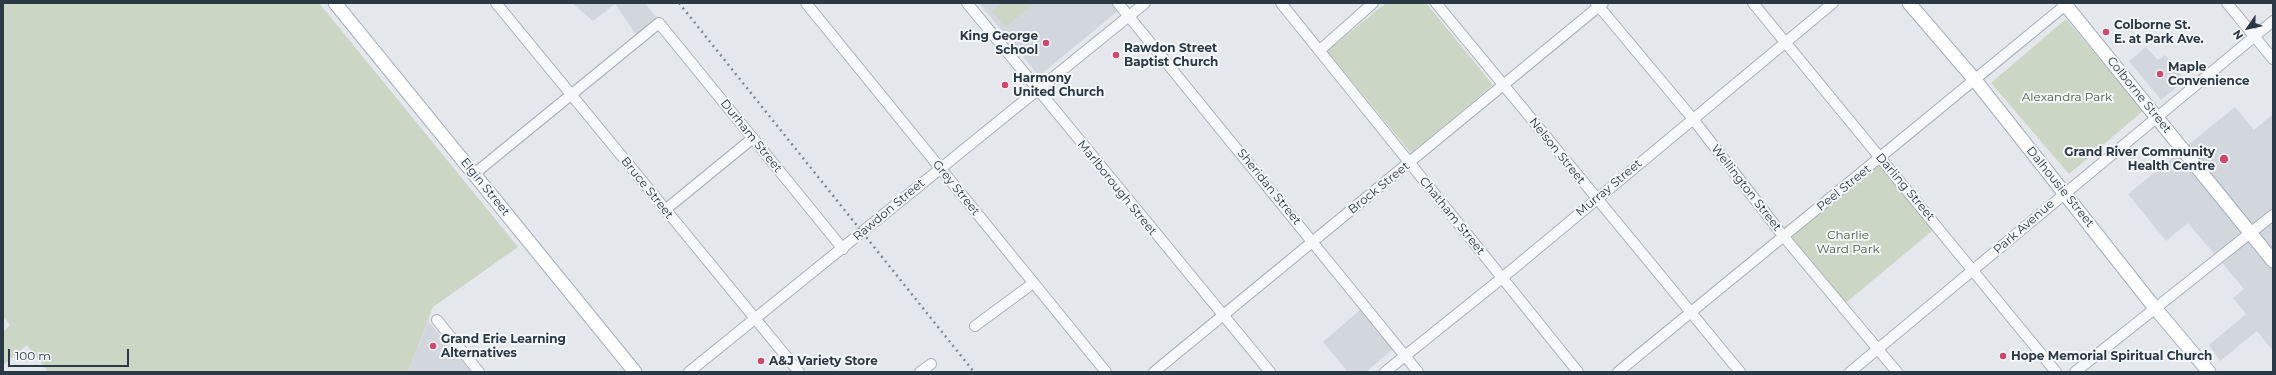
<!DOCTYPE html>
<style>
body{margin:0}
#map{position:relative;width:2276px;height:375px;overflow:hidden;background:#e4e8ec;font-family:Montserrat,sans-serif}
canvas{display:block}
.frame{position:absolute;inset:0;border:4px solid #2b3845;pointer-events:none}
.north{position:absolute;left:2228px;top:8px;width:40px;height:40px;-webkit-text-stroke:3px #f4f7f9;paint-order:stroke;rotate:236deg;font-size:11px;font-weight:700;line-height:16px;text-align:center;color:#2b3845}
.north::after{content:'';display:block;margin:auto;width:14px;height:18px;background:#2b3845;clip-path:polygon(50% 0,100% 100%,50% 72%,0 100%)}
.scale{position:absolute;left:8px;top:349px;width:121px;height:18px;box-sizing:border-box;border:2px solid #2b3845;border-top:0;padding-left:5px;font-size:12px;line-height:14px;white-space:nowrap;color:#2b3845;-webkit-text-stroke:3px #f4f7f9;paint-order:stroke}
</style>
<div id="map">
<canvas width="2276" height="375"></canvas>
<div class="frame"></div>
<div class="north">N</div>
<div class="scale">100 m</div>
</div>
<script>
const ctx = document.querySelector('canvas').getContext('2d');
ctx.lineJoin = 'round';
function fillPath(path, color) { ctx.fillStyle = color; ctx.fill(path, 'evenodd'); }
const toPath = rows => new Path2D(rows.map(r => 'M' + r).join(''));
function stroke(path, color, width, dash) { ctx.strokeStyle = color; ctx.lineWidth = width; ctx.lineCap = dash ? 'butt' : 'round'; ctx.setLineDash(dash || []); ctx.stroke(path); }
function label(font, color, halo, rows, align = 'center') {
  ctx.font = font + ' Montserrat,sans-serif'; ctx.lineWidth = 4; ctx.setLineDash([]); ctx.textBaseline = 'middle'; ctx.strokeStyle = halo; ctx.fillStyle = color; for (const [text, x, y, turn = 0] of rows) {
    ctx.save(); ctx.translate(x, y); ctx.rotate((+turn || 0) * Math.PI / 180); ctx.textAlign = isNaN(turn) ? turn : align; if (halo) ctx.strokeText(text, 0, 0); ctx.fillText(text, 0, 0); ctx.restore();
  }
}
fillPath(toPath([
 [572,3,645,3,660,22,639,39,615,4,593,21],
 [979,3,1114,3,1119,10,1039,76],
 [2146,47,2158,60,2165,55,2185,80,2161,100,2129,61],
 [2235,107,2254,130,2273,114,2273,351,2257,331,2220,361,2209,345,2246,314,2233,298,2244,289,2188,223,2166,241,2128,194],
 [1361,309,1394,348,1366,372,1348,372,1323,342],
 [428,321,471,372,408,372]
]), '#d2d7de');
fillPath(toPath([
 [3,3,319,3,518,247,433,307,408,372,48,372,27,345,3,365,3,332,10,325,3,316],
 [1002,3,1035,3,1005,27,992,11],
 [1386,3,1426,3,1493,85,1411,153,1327,51],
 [2066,19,2143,111,2069,174,1991,83],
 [1880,158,1938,226,1842,306,1784,237]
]), '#cbd6c5');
const minor = toPath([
 [496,3,799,372],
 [806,3,1106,372],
 [967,3,1270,372],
 [1118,3,1418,372],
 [1281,3,1578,372],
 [1436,3,1740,372],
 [1596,3,1693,119,1784,237,1897,372],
 [1753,3,2056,372],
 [2227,3,2273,59],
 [1320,50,1373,3],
 [474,174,659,23,843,249],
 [665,210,753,138],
 [437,320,479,372],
 [975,326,1032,284],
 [689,372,1145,3],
 [920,372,931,364],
 [1154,372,1603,3],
 [1385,372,1502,278,1833,3],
 [1618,372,2068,3],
 [1850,372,2273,21],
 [2075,372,2273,215]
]);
const major = toPath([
 [335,3,635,372],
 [1909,3,1975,80,2155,308,2209,372],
 [2064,3,2273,261]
]);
stroke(minor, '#a9b0b7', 12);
stroke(major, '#a3aeb8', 15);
stroke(minor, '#f7f8fa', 10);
stroke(major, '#fff', 13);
stroke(toPath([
 [679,3,974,372]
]), '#7d8a96', 2.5, [2, 4]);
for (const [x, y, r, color] of [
 [2106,32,4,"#d1486f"],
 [1046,43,4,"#d1486f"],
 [1116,55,4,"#d1486f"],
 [2160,74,4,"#d1486f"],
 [1005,85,4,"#d1486f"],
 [2224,159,5,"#d1486f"],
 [433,346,4,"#d1486f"],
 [2003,356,4,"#d1486f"],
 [761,361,4,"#d1486f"]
]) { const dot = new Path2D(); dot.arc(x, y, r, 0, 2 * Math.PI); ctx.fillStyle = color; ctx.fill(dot); stroke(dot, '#f4f7f9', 1.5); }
label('bold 12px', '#2b3845', '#f4f7f9', [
 ["Colborne St.",2114,25],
 ["E. at Park Ave.",2114,39],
 ["King George",1038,36,"right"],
 ["School",1038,50,"right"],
 ["Rawdon Street",1124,48],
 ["Baptist Church",1124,62],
 ["Maple",2168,67],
 ["Convenience",2168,81],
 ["Harmony",1013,78],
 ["United Church",1013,92],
 ["Grand River Community",2215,152,"right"],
 ["Health Centre",2215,166,"right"],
 ["Grand Erie Learning",441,339],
 ["Alternatives",441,353],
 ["Hope Memorial Spiritual Church",2011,356],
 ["A&J Variety Store",769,361]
], 'left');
label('12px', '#2b3845', '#f4f7f9', [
 ["Colborne Street",2139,95,51],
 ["Durham Street",751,136,51],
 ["Nelson Street",1557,151,51],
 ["Elgin Street",485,187,51],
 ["Sheridan Street",1269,187,51],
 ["Darling Street",1905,187,50],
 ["Dalhousie Street",2060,187,51],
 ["Bruce Street",647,188,51],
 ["Grey Street",956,188,51],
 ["Marlborough Street",1117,188,51],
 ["Brock Street",1379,188,-39],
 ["Murray Street",1609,188,-40],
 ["Wellington Street",1746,188,52],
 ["Peel Street",1844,188,-39],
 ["Rawdon Street",889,210,-40],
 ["Chatham Street",1452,216,51],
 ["Park Avenue",2024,227,-41]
]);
label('12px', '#456138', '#f4f7f9', [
 ["Alexandra Park",2067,97],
 ["Charlie",1848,235],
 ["Ward Park",1848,249]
]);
</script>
